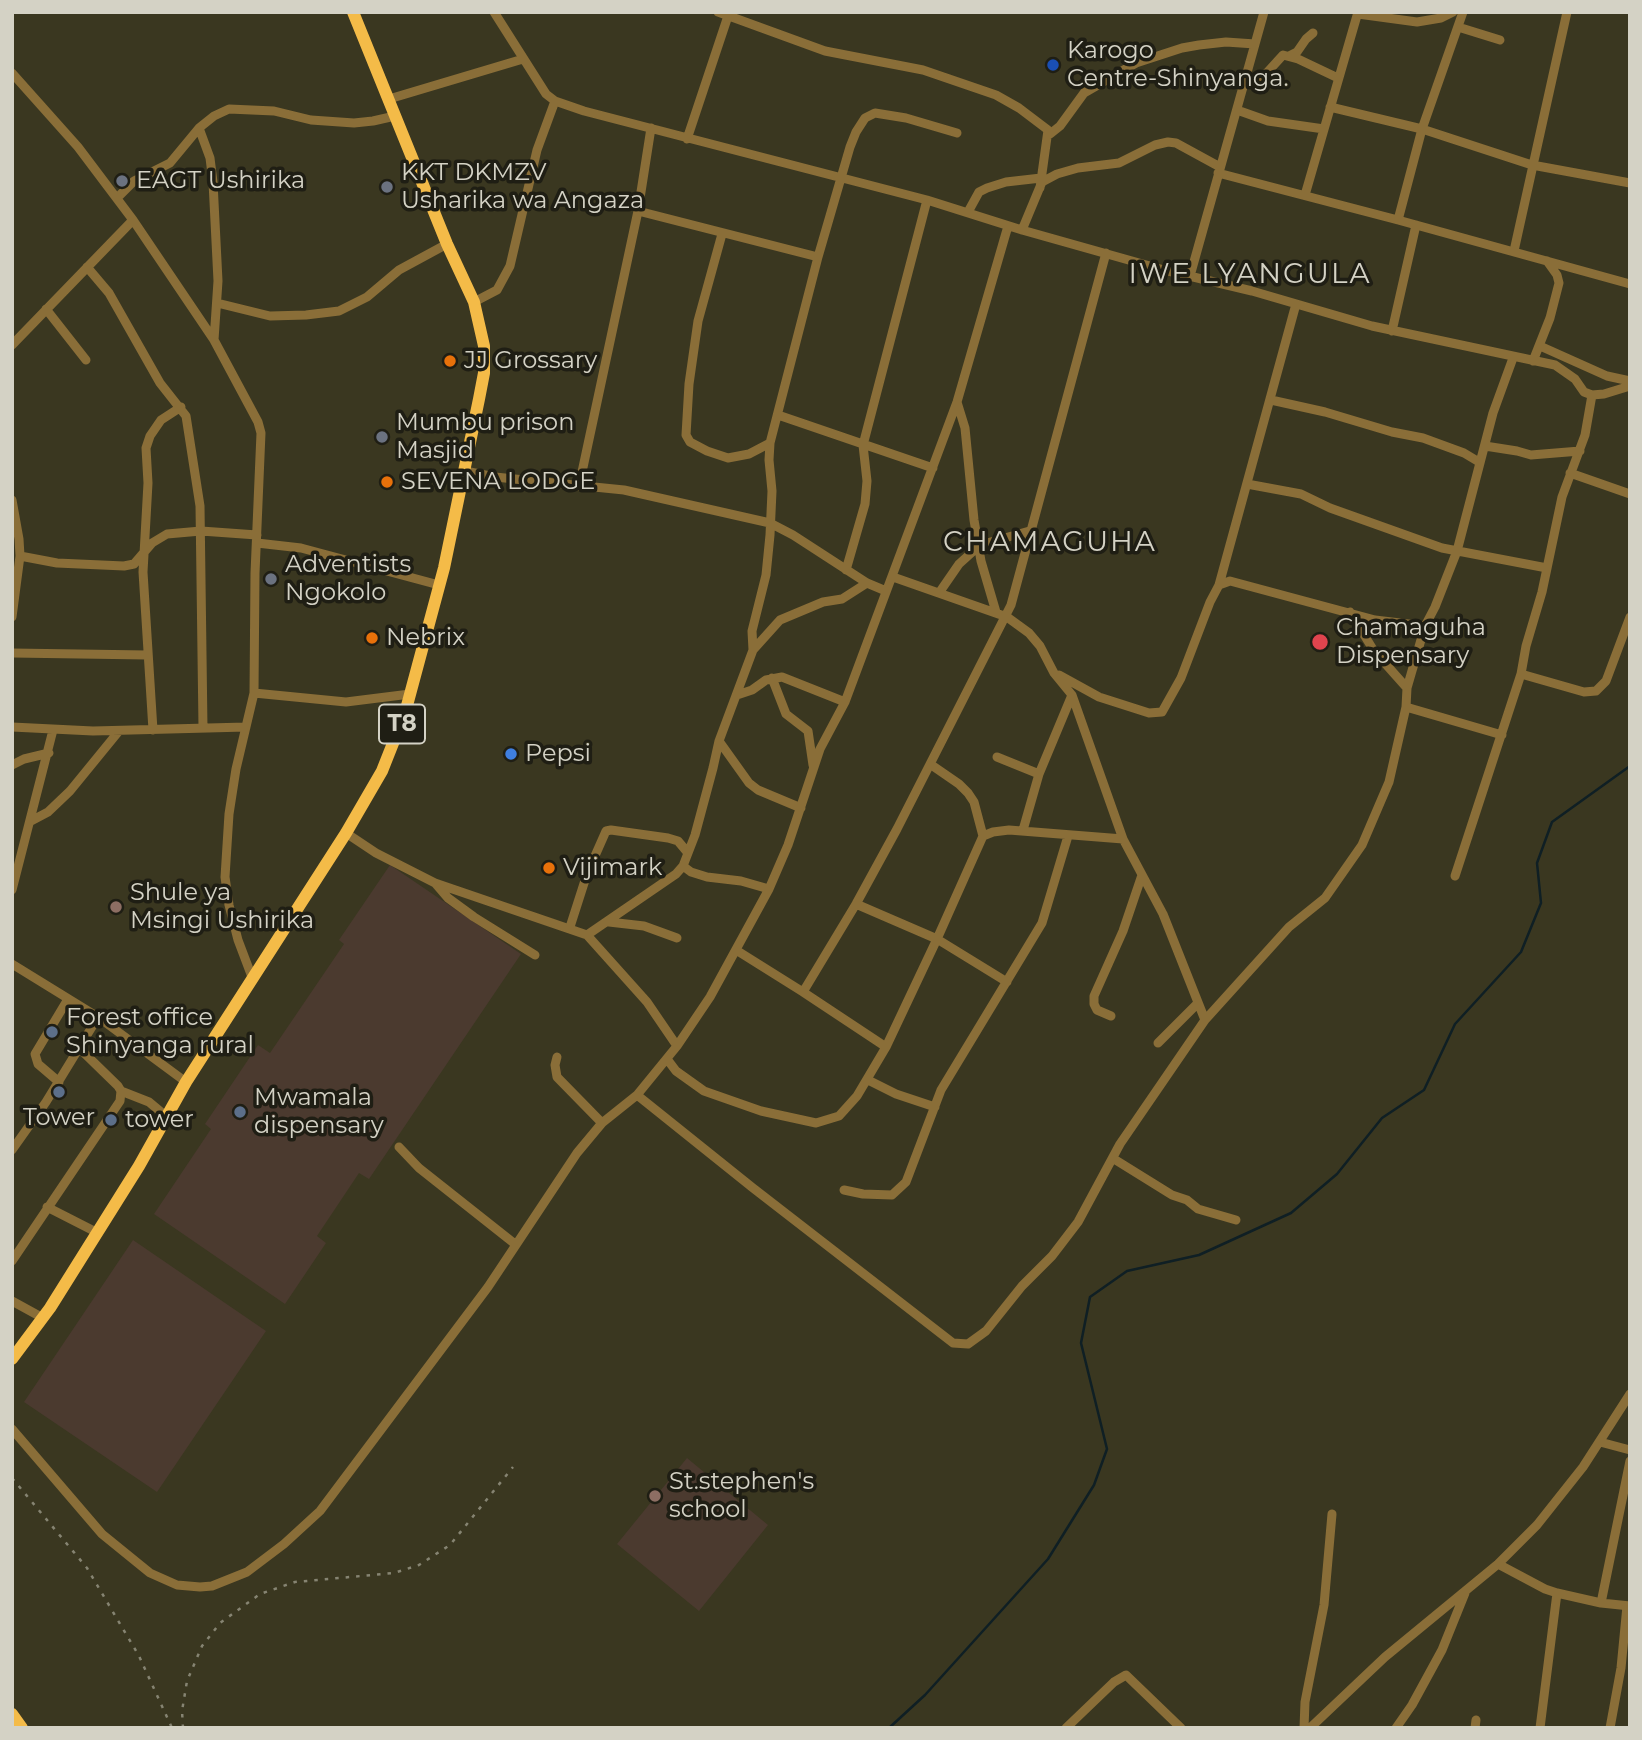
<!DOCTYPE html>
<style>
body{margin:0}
#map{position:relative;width:1642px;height:1740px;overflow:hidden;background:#3a3720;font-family:Montserrat,sans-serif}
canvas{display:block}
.frame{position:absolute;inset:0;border:14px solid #d4d2c5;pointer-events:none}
</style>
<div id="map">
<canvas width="1642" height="1740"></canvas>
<div class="frame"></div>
</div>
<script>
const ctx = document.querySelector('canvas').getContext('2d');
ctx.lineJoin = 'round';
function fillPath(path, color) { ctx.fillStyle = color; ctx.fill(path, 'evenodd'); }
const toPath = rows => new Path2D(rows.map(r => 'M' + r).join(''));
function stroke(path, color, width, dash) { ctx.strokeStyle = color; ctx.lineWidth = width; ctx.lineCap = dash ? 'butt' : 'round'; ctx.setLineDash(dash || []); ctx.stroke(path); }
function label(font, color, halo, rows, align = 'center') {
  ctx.font = font + ' Montserrat,sans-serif'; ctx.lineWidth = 7; ctx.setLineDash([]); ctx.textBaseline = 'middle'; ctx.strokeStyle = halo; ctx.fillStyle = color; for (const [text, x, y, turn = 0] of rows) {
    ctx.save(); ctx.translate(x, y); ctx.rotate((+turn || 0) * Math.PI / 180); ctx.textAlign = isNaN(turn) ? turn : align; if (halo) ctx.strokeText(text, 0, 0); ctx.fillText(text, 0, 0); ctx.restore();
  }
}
fillPath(toPath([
 [390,865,521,954,369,1179,359,1173,317,1236,326,1243,285,1304,154,1214,211,1129,205,1124,258,1045,270,1053,344,944,339,940],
 [133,1240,266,1331,157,1492,24,1402],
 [687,1458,768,1525,699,1611,617,1544]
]), '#4b3a2f');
stroke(toPath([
 [889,1728,925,1695,1048,1559,1094,1485,1107,1449,1081,1343,1090,1297,1127,1271,1199,1255,1291,1213,1337,1174,1382,1118,1424,1090,1455,1024,1521,952,1541,903,1537,863,1552,822,1630,766]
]), '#0f1f24', 2.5);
stroke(toPath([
 [494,12,546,94,555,101,584,111,927,200,1022,230,1164,270,1252,291,1372,326,1555,365,1575,379,1584,392,1592,395,1604,394,1630,386],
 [718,12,825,51,923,70,996,95,1019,108,1048,130,1040,188],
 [1358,14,1417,22,1441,18,1453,12],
 [1458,27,1500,40],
 [1289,56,1297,52,1306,39,1313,33],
 [12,73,78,147,133,220,214,340,258,422,261,433,255,573,254,693,236,769,229,814,225,877,229,905,238,940,252,977],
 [1245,84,1263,77,1283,55,1298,59,1338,78],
 [389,99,523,59],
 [1330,107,1422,129,1532,165,1630,183],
 [1237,110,1268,121,1324,129],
 [199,128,210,158,213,182,218,281,214,340],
 [1050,134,1060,126,1084,93,1136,63,1182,48,1199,45,1226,42,1255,44],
 [687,139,728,16],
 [1218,173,1398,220,1630,284],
 [1305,195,1358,12],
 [117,198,134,181,170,163,199,128,214,116,229,109,274,111,311,120,354,123,373,121,395,116],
 [638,211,818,257],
 [968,212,979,192,987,188,1006,182,1041,178],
 [1398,220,1422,129,1463,12],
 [1022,230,1042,182,1057,174,1078,168,1119,163,1155,145,1168,142,1176,143,1220,167],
 [722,234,698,321,689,384,686,435,690,442,707,451,728,458,749,454,770,443],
 [1514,251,1567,12],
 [87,267,109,293,160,383,186,416,200,506,203,728],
 [1190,276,1264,12],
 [474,302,497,290,510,266,537,150,555,101],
 [217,303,270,316,306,315,339,311,367,297,399,270,447,244],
 [46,309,86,360],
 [1392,331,1416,225],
 [12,345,133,220],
 [1540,346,1607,376,1630,381],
 [1533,361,1550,318,1559,283,1557,275,1547,261],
 [1271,400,1325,412,1392,432,1423,438,1464,453,1479,462],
 [957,402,965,428,974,520,981,561,996,612],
 [778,415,933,468],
 [1485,446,1517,451,1531,455,1580,451],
 [465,471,495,477,624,490,770,523,793,535,867,583,886,591],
 [1570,473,1630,494],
 [1247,484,1301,494,1330,508,1442,548,1547,568],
 [579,486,638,211,651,128],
 [12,500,19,539,20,556,12,617],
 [257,543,301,548,439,585],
 [20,556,57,563,124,566,134,564,152,543,167,534,201,531,257,535],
 [846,570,865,504,867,481,863,445,927,200],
 [893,577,1007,617,1029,633,1040,646,1054,673,1072,695,1123,839,1163,914,1205,1020],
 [1219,585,1296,304],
 [939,593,959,564,980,545,1033,530],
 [1350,612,1374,651,1407,688],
 [753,650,780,620,823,602,842,599,867,583],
 [12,653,147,655],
 [1521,674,1584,692,1596,691,1606,681,1630,617],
 [1059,675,1099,697,1149,713,1162,712,1181,678,1210,602,1219,585,1230,581,1375,620,1425,626],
 [772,678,786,714,808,731,813,765],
 [254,693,346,702,410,694],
 [737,695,752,690,766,680,782,677,845,702],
 [1406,707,1502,735],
 [12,727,93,731,246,727],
 [153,730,143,572,148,483,146,448,150,436,161,420,181,407],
 [719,741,749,783,758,790,801,808],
 [997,757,1039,774],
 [930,764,959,784,968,793,974,802,983,836],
 [12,765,24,759,49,753],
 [31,821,48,812,70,791,119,731],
 [1023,830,1039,774,1072,695],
 [346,833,376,853,435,883,587,935,647,1002,677,1046],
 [683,866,691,872,707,877,741,881,769,889],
 [1455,876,1521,674,1526,646,1542,592,1562,497,1585,435,1592,395],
 [436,884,448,898,474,917,535,955],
 [12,890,53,730],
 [856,904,937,939,1007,982],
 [609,922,644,926,677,938],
 [570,927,587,874,606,831,611,830,668,838,678,841,688,853],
 [587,935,676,874,683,866,695,835,713,768,719,741,753,650,752,631,766,575,770,535,772,491,769,460,770,443,818,257,850,147,856,132,865,118,875,113,906,118,957,133],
 [736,950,803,992,856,904,897,829,1011,605,1106,253],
 [12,964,98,1017,186,1082],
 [803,992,886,1047],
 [1111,1016,1097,1010,1094,1004,1094,996,1123,931,1142,875],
 [1158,1043,1197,1004],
 [557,1057,555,1065,557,1077,602,1123],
 [667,1059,676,1071,704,1091,761,1111,816,1123,839,1116,857,1096,886,1047,937,939,983,836,993,832,1009,830,1123,839],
 [868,1080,896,1094,935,1107],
 [59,1082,38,1064,35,1054,68,999],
 [121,1091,149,1102,167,1117],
 [637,1095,753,1188,953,1343,968,1344,986,1331,1022,1286,1052,1256,1078,1222,1120,1144,1205,1020,1289,927,1325,898,1362,845,1389,782,1406,707,1407,688,1425,626,1435,607,1457,551,1493,413,1513,358],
 [399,1147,419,1168,515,1244],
 [12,1150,46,1102,98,1017],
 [1114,1159,1172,1195,1187,1200,1198,1209,1236,1220],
 [844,1190,863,1194,892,1195,906,1182,941,1090,1042,923,1068,836],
 [47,1207,96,1232],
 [12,1261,120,1101,121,1091,118,1086,79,1048],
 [12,1301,43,1318],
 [12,1429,102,1534,150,1573,177,1585,200,1587,212,1586,247,1572,284,1544,320,1511,488,1287,577,1153,602,1123,637,1095,677,1046,710,997,769,889,788,845,820,749,845,702,957,402,1008,226],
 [1600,1442,1630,1450],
 [1498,1564,1545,1589,1557,1593,1601,1603,1630,1606],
 [1601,1603,1630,1461],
 [1066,1728,1114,1682,1126,1675,1181,1728],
 [1304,1728,1305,1702,1324,1605,1332,1514],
 [1310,1728,1385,1657,1498,1564,1537,1525,1583,1467,1630,1394],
 [1396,1728,1412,1705,1442,1650,1465,1593],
 [1475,1728,1476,1720],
 [1540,1728,1557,1593],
 [1610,1728,1621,1668,1627,1606]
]), '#8a6e38', 9);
stroke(toPath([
 [12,1359,50,1308,139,1166,186,1082,346,833,382,771,405,713,444,568,479,399,484,373,484,346,474,302,447,244,353,12],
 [12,1714,22,1728]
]), '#f4bb48', 12);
stroke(toPath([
 [12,1478,87,1568,139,1656,172,1728],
 [183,1728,182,1711,187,1681,202,1646,220,1623,260,1594,295,1582,394,1573,419,1565,450,1545,513,1467]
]), '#868472', 2.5, [3.5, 7]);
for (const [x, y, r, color] of [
 [1053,65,7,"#1a4fb4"],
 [122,181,7,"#6b7280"],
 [387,187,7,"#6b7280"],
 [450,361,7,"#e8710a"],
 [382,437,7,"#6b7280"],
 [387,482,7,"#e8710a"],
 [271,579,7,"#6b7280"],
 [372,638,7,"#e8710a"],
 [1320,642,9,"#e0444e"],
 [511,754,7,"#3f7fe0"],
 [549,868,7,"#e8710a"],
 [116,907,7,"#8d6e63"],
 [52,1032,7,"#5c6f8a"],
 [59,1092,7,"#5c6f8a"],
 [240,1112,7,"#5c6f8a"],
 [111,1120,7,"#5c6f8a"],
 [655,1496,7,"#8d6e63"]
]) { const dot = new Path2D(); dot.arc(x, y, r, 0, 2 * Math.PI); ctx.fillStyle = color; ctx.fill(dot); stroke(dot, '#1f1e14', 2.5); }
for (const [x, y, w] of [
 [402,724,46]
]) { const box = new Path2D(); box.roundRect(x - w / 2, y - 19.5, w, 39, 5); ctx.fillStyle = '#1f1e14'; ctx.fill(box); stroke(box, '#d4d2c5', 2); }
label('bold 23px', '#d4d2c5', null, [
 ["T8",402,724]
]);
label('24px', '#d4d2c5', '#1f1e14', [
 ["Karogo",1067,51],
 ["Centre-Shinyanga.",1067,79],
 ["KKT DKMZV",401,173],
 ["Usharika wa Angaza",401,201],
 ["EAGT Ushirika",136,181],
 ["JJ Grossary",464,361],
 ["Mumbu prison",396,423],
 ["Masjid",396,451],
 ["SEVENA LODGE",401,482],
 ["Adventists",285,565],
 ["Ngokolo",285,593],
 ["Chamaguha",1336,628],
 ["Dispensary",1336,656],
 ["Nebrix",386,638],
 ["Pepsi",525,754],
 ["Vijimark",563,868],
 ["Shule ya",130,893],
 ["Msingi Ushirika",130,921],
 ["Forest office",66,1018],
 ["Shinyanga rural",66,1046],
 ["Mwamala",254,1098],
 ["dispensary",254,1126],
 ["Tower",59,1118,"center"],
 ["tower",125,1120],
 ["St.stephen's",669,1482],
 ["school",669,1510]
], 'left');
ctx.letterSpacing = '2px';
label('28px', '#d4d2c5', '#1f1e14', [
 ["IWE LYANGULA",1250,275],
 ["CHAMAGUHA",1050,543]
]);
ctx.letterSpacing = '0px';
</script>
